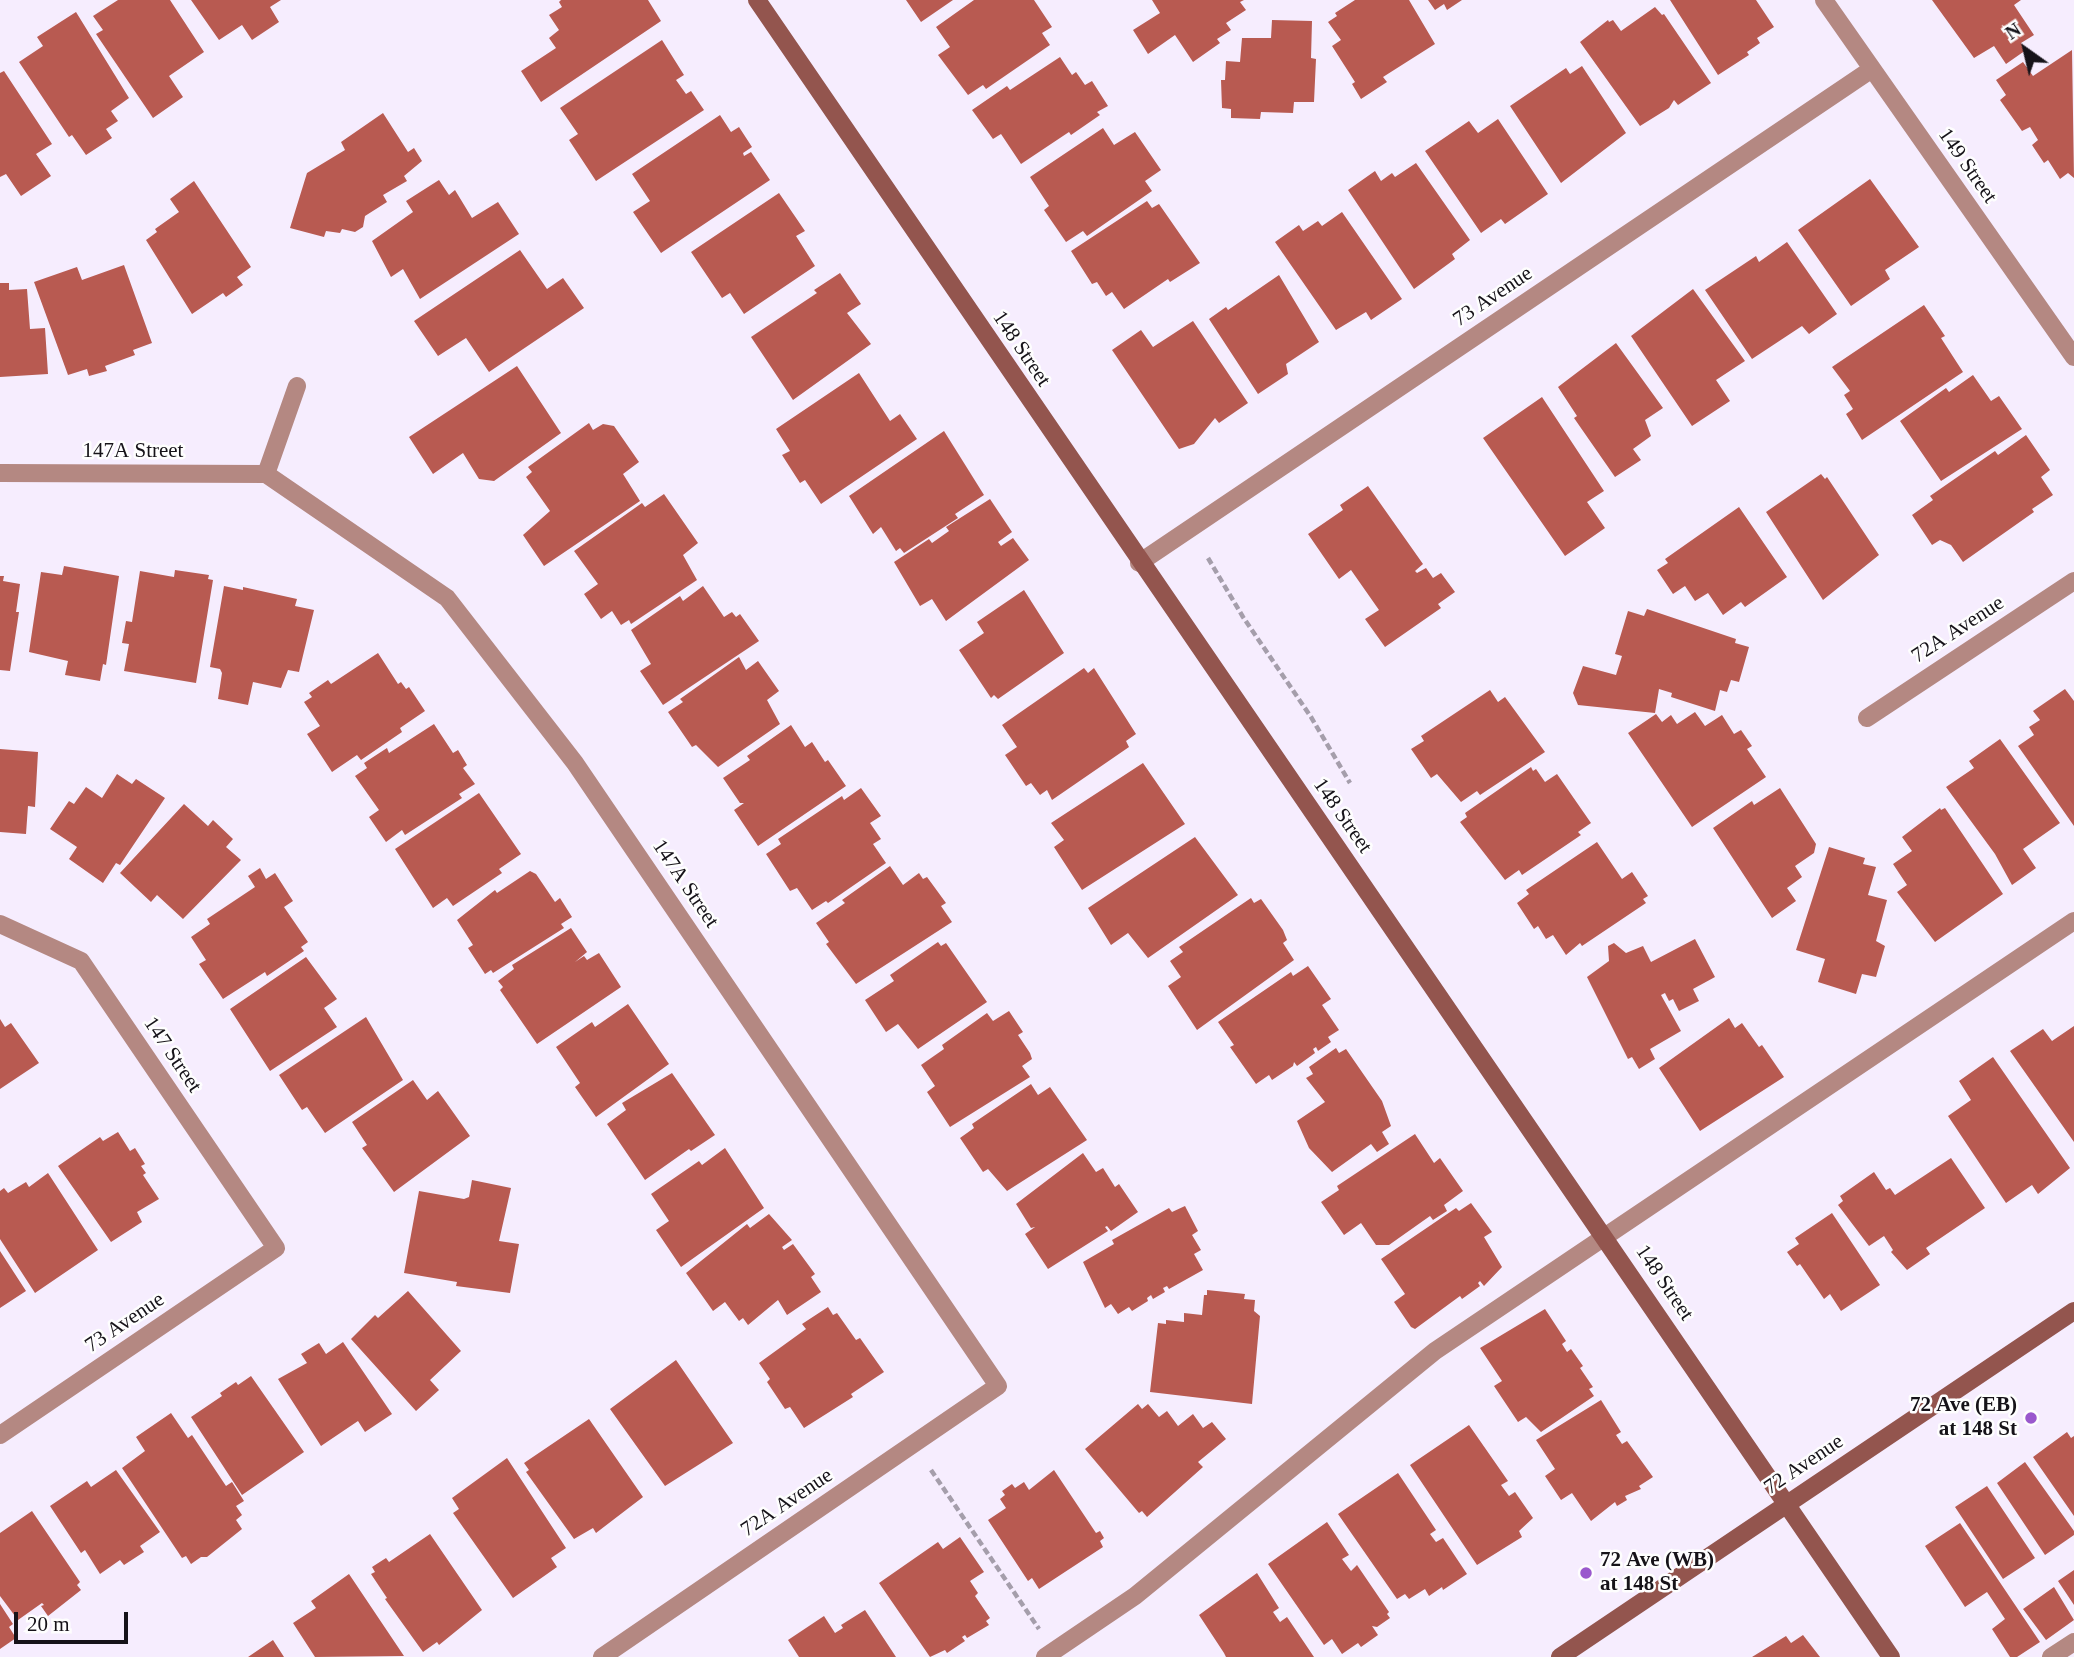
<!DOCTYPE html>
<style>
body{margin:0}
#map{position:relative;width:2074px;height:1657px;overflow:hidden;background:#f6edfe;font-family:Georgia,serif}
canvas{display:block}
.north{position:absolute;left:1990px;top:14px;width:70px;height:70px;-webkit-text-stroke:5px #fefefe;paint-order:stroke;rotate:326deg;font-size:19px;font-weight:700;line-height:28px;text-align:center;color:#161319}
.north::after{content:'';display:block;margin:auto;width:24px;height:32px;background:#161319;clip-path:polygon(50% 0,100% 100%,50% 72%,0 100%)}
.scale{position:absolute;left:14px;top:1612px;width:114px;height:32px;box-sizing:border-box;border:4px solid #161319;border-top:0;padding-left:9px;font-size:21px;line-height:24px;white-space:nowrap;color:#161319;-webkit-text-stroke:5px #fefefe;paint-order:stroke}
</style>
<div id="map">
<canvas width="2074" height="1657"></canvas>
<div class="north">N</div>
<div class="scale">20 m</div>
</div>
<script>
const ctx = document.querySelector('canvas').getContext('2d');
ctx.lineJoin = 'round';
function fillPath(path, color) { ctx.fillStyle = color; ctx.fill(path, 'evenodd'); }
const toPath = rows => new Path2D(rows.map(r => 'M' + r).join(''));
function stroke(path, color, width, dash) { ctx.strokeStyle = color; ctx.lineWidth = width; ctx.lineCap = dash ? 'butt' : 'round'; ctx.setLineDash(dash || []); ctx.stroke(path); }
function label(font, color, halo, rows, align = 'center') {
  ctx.font = font + ' Georgia,serif'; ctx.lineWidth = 5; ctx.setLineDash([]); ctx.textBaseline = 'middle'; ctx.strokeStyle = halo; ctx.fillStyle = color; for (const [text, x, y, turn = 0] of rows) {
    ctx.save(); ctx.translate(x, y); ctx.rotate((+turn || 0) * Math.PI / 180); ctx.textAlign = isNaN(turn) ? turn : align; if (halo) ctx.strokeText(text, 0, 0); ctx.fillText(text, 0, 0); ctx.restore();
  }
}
fillPath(toPath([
 [118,0,170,0,204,52,169,76,183,97,153,118,96,34,103,30,93,16],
 [191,0,281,0,270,7,279,22,252,40,242,25,219,40],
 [561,0,648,0,661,21,541,102,521,71,556,48,549,38,559,30,549,15,562,7,559,2],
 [906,0,953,0,921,22],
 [974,0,1034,0,1052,27,1042,33,1050,45,986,89,983,85,968,95,938,55,950,47,936,27],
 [1152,0,1244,0,1240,2,1246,10,1226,23,1231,30,1217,39,1220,43,1193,62,1175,35,1148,54,1133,30,1160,13],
 [1355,0,1409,0,1435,44,1383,77,1387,82,1361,99,1352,84,1355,82,1332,46,1341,40,1328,22,1337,16,1335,13],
 [1428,0,1462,0,1447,10,1444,4,1435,10],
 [1670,0,1756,0,1774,27,1757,38,1760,43,1747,52,1749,55,1718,75],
 [1932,0,2021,0,2014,5,2034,35,2021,43,2026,50,2006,64,1994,46,1974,58],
 [1655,7,1662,15,1664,14,1711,83,1678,105,1674,100,1669,108,1640,126,1580,42,1608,20,1609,22,1613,20,1621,31],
 [76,12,129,98,111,111,118,121,106,129,112,138,86,155,72,135,69,137,19,62,43,46,37,37],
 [1272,20,1312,21,1311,58,1316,59,1314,102,1294,102,1293,113,1261,112,1260,119,1231,118,1231,109,1222,108,1221,80,1225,80,1226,61,1240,62,1242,38,1271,38],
 [662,40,684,75,676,80,686,94,691,91,704,110,596,181,569,140,578,134,560,108],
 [2072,50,2074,178,2068,173,2060,179,2048,160,2044,163,2032,145,2038,140,2030,127,2022,131,2000,100,2006,95,1996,80,2023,62,2033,76],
 [1060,57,1072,75,1076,72,1085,85,1092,81,1108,106,1097,112,1100,115,1071,135,1069,132,1021,164,1001,134,993,139,972,110,1007,86,1010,90],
 [1582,66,1626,133,1561,183,1510,106,1566,68,1570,74],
 [4,71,52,144,36,154,51,176,21,196,6,174,0,177,0,73],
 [383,113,408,152,414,148,422,161,404,176,407,181,383,195,387,202,365,216,363,227,355,232,342,229,340,233,326,231,324,237,290,228,307,173,345,150,341,142],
 [720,115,731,132,739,127,752,147,743,153,744,156,751,152,770,180,661,253,633,212,650,201,632,174],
 [1498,119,1548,194,1505,224,1501,219,1481,233,1425,151,1469,121,1478,133],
 [1103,128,1114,145,1135,132,1161,170,1145,181,1152,191,1087,236,1083,231,1066,242,1044,210,1049,206,1030,177],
 [1416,163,1470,240,1452,254,1455,259,1414,289,1348,190,1375,171,1381,181,1392,173,1395,177],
 [1870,179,1919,247,1885,270,1890,279,1851,306,1798,230],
 [439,180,449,195,455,190,472,218,498,202,519,234,420,299,403,269,391,277,372,241,413,212,406,201],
 [194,181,251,267,237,277,243,285,226,297,223,293,192,314,146,240,157,232,155,229,179,212,170,199],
 [779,193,805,231,796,236,815,266,744,314,730,293,722,298,691,252],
 [1147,201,1152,208,1159,204,1200,263,1170,282,1168,279,1124,309,1112,292,1106,296,1097,282,1092,284,1071,251],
 [1342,212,1402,299,1371,320,1366,312,1336,330,1275,242,1299,225,1303,231,1318,221,1322,226],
 [1787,242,1837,314,1809,334,1802,326,1752,359,1705,290,1756,256,1759,262],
 [520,250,547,289,563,278,584,308,489,372,466,338,438,356,414,321],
 [124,265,152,343,133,350,135,355,105,366,107,371,89,376,87,369,68,375,34,282,77,267,82,280],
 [840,273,861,304,847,313,871,344,793,400,751,337,817,293,814,290],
 [1279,275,1319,342,1286,364,1288,374,1258,394,1209,319,1226,307,1228,310],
 [0,283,9,283,9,290,27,289,30,329,45,328,48,374,0,377],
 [1693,289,1745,361,1716,380,1730,401,1692,426,1631,336],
 [1924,305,1945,336,1941,338,1963,372,1862,440,1846,414,1853,409,1844,395,1850,391,1832,367],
 [1193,321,1248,403,1219,423,1215,418,1194,444,1179,449,1112,350,1141,330,1153,347],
 [1616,343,1663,408,1645,420,1651,436,1633,449,1641,460,1615,477,1574,418,1577,416,1558,387],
 [517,366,561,433,494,481,479,479,463,453,433,474,409,437],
 [859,373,890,421,900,414,917,439,821,504,805,480,800,483,782,455,790,451,776,429],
 [1973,375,1991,401,1999,396,2022,429,1941,481,1900,421,1946,388,1949,392],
 [1542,397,1604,491,1587,502,1605,528,1565,556,1483,438],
 [589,423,593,430,603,424,614,426,639,462,623,474,640,501,544,566,523,535,550,511,526,477,532,472,528,467],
 [944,431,984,495,955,514,958,518,904,553,900,548,896,551,881,527,873,534,849,496],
 [2026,435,2050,470,2041,477,2053,495,2032,509,2034,512,1963,562,1951,545,1940,540,1932,545,1912,515,1933,500,1930,496,1995,451,1998,455],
 [1821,474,1825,479,1827,477,1879,555,1823,600,1766,512],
 [1368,486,1423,564,1415,571,1417,573,1426,568,1433,578,1441,573,1455,592,1438,604,1441,608,1385,647,1365,619,1379,610,1351,570,1339,579,1308,534,1343,510,1340,505],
 [664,494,698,543,683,555,697,580,631,624,629,620,621,625,612,611,601,619,584,594,598,584,574,551,642,503,645,507],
 [990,499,1012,532,998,542,1001,546,1013,538,1029,560,946,621,932,599,920,606,894,562,929,539,932,543,949,531,946,527],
 [1739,507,1787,577,1745,607,1741,602,1723,615,1708,593,1695,601,1685,586,1673,594,1657,570,1668,563,1665,559],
 [64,566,119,576,106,665,103,664,100,681,65,675,68,661,29,652,41,572,62,575],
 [175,570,209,575,208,579,213,580,196,683,124,671,129,644,122,643,126,621,132,622,140,571,174,577],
 [0,576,4,576,3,581,20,584,16,612,19,612,10,671,0,670],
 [224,586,243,590,243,587,297,599,295,606,314,610,299,672,288,670,281,688,253,682,248,705,218,699,222,673,220,669,210,667],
 [703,586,724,617,732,612,736,617,740,614,759,641,663,705,640,671,651,664,631,630,680,596,683,601],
 [1024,590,1064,653,998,699,994,695,991,698,959,650,984,633,977,622],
 [1647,609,1736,639,1735,643,1749,647,1739,682,1731,680,1727,692,1720,690,1715,711,1671,697,1672,693,1659,689,1655,713,1578,705,1573,693,1583,666,1616,675,1622,656,1615,654,1628,611,1644,616],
 [378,653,398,684,401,682,406,689,409,687,425,711,400,728,402,732,361,760,357,755,332,772,307,734,320,726,304,702,312,697,309,693,328,680,331,684],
 [739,657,746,670,758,661,779,691,767,700,780,724,718,767,696,745,692,747,668,712,683,702,680,699],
 [1084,668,1088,673,1094,668,1136,734,1126,741,1129,747,1052,800,1047,790,1040,795,1031,783,1026,786,1005,755,1017,747,1002,725],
 [2065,689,2074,701,2074,826,2018,746,2034,735,2029,727,2040,720,2033,711],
 [1490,690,1498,702,1505,697,1545,752,1480,795,1477,791,1461,802,1437,774,1431,778,1411,749,1424,741,1421,736],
 [1695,712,1705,726,1722,715,1734,734,1741,730,1752,746,1747,749,1766,777,1692,827,1628,733,1656,714,1662,722,1671,715,1677,724],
 [434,724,453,753,458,750,467,765,463,768,475,784,459,794,462,798,405,835,402,830,386,842,369,817,379,810,355,776,367,768,364,763,387,748,389,753],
 [791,725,805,747,812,742,825,762,828,760,846,786,758,846,734,810,744,803,740,803,723,778,750,760,747,756],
 [2000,739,2060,823,2023,849,2036,868,2012,885,1995,854,1946,787,1974,768,1969,761],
 [0,749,38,752,35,807,28,806,26,834,0,832],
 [1143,763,1185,824,1082,890,1054,847,1064,840,1051,823],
 [1531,767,1533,771,1536,769,1545,782,1557,774,1591,823,1578,832,1581,835,1522,875,1519,870,1505,880,1460,822,1467,817,1465,813],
 [117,774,132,784,136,779,165,798,120,865,116,863,103,883,69,859,77,847,50,829,69,801,74,804,86,787,102,798],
 [861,788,881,816,870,823,881,839,873,844,886,863,828,903,826,901,812,910,797,888,790,891,766,854,781,844,778,839,842,796,844,800],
 [1780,788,1816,844,1814,853,1795,866,1802,877,1787,888,1796,901,1772,918,1713,828,1752,801,1754,805],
 [479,793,521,854,499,869,502,873,453,906,447,898,433,908,395,849],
 [184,804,208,826,213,820,233,839,226,847,241,860,183,919,157,895,151,902,120,873],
 [1940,808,1941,810,1945,808,2003,894,1935,942,1897,892,1907,885,1893,864,1912,851,1902,837],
 [1195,837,1238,895,1148,958,1128,933,1111,945,1088,908],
 [1597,842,1622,879,1632,872,1648,896,1643,899,1646,903,1582,946,1580,943,1566,955,1553,935,1546,939,1538,926,1534,929,1517,903,1529,894,1526,890],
 [1829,847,1865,858,1863,864,1876,867,1868,895,1887,900,1876,941,1885,946,1876,977,1862,974,1856,994,1818,982,1825,959,1796,950],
 [890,866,903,885,919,873,923,879,927,877,946,903,941,906,952,922,856,984,826,944,829,942,816,923,845,903,842,900],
 [260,868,266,879,275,873,293,901,284,907,308,942,301,947,304,951,267,976,265,972,223,999,199,964,206,960,191,937,210,924,207,919,255,887,248,876],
 [530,871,536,874,555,902,560,898,572,917,561,924,564,928,493,973,491,970,485,974,468,948,473,945,457,920,495,890,497,893],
 [1251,898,1254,903,1261,899,1283,930,1287,940,1283,943,1294,960,1197,1030,1168,986,1181,977,1170,961,1183,952,1179,947],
 [571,928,587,952,575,962,584,956,587,960,599,953,621,987,537,1044,500,990,503,987,498,981,514,969,512,965],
 [1695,939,1715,977,1693,989,1699,1001,1679,1011,1673,999,1669,1001,1665,993,1661,995,1681,1031,1650,1049,1655,1059,1639,1069,1632,1057,1628,1059,1587,977,1609,961,1608,946,1614,943,1626,953,1643,946,1651,962],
 [938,942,941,946,946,943,987,1002,918,1049,898,1024,886,1032,865,1000,894,981,890,975],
 [306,957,337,999,324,1008,337,1027,270,1071,230,1009],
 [1308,966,1331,999,1322,1005,1339,1030,1328,1037,1331,1042,1318,1051,1316,1047,1313,1049,1315,1053,1297,1066,1294,1062,1293,1066,1272,1080,1269,1075,1256,1084,1230,1047,1234,1045,1218,1022,1291,972,1293,976],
 [628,1004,669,1064,596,1117,575,1087,580,1083,556,1047,592,1022,595,1027],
 [1009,1011,1023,1032,1018,1035,1030,1053,1032,1059,1022,1066,1030,1077,950,1127,927,1092,935,1086,921,1065,944,1049,942,1045,987,1013,993,1021],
 [366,1017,403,1080,325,1133,307,1107,302,1110,279,1075],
 [1729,1018,1735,1028,1742,1023,1759,1047,1762,1045,1784,1077,1700,1131,1659,1068],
 [0,1019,5,1027,11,1023,39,1063,0,1089],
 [2074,1026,2074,1142,2010,1051,2043,1029,2052,1041],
 [1336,1048,1339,1053,1346,1049,1382,1101,1391,1126,1382,1132,1389,1144,1377,1152,1371,1144,1332,1172,1309,1148,1297,1121,1325,1102,1306,1078,1313,1074,1309,1067],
 [1993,1057,2070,1168,2038,1194,2032,1185,2006,1203,1948,1116,1971,1100,1959,1081],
 [672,1073,715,1135,691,1151,689,1149,645,1180,607,1124,626,1110,622,1103],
 [413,1080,427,1100,438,1091,470,1136,394,1192,362,1148,367,1145,352,1122],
 [1031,1084,1038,1095,1050,1087,1087,1140,1007,1191,988,1169,983,1172,960,1138,974,1128,972,1124],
 [118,1132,130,1151,135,1148,145,1164,141,1166,146,1173,143,1175,159,1199,137,1212,142,1222,111,1242,58,1166,100,1137,103,1141],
 [1415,1134,1434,1163,1440,1158,1463,1191,1444,1205,1447,1211,1433,1220,1430,1216,1389,1245,1376,1245,1361,1223,1344,1235,1321,1202,1339,1190,1337,1186],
 [725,1148,764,1208,681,1267,656,1230,669,1221,651,1194,699,1161,702,1165],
 [1083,1153,1096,1172,1103,1168,1115,1187,1119,1184,1138,1212,1111,1231,1107,1226,1105,1227,1108,1231,1048,1269,1025,1234,1035,1227,1031,1228,1016,1204],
 [1951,1158,1985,1208,1926,1248,1930,1254,1907,1270,1891,1252,1893,1250,1884,1236,1869,1246,1838,1205,1843,1201,1840,1196,1874,1172,1886,1190,1890,1188,1895,1195],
 [48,1173,98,1250,35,1293,0,1239,0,1191,4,1188,8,1193,26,1182,29,1187],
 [472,1180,511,1188,499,1241,519,1244,510,1293,456,1286,457,1282,404,1273,419,1191,464,1199,469,1197],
 [1471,1203,1492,1232,1484,1237,1502,1267,1484,1286,1480,1281,1478,1283,1480,1286,1462,1299,1460,1296,1415,1329,1411,1327,1394,1302,1405,1294,1381,1259,1456,1208,1459,1211],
 [1185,1206,1198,1231,1192,1235,1201,1250,1194,1254,1203,1270,1169,1289,1167,1286,1163,1288,1165,1292,1153,1299,1151,1295,1147,1298,1148,1301,1132,1311,1129,1307,1118,1314,1111,1304,1105,1308,1083,1262,1114,1244,1112,1240,1169,1208,1172,1212],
 [1832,1213,1880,1285,1841,1311,1830,1294,1824,1299,1800,1264,1797,1266,1787,1252,1799,1244,1795,1238],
 [769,1214,792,1240,782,1247,784,1250,793,1244,815,1274,811,1277,821,1292,787,1315,778,1300,748,1325,743,1318,739,1321,725,1302,713,1311,686,1273,747,1224,750,1228],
 [0,1251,26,1291,0,1308],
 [1207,1290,1245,1294,1244,1299,1255,1300,1254,1311,1260,1316,1252,1404,1150,1392,1158,1323,1166,1324,1166,1320,1184,1322,1184,1313,1202,1315,1204,1295,1207,1295],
 [408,1291,461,1351,430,1380,439,1390,416,1411,351,1339,375,1315,378,1318],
 [828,1307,833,1315,837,1313,856,1340,860,1338,884,1372,851,1394,853,1397,804,1428,790,1407,785,1409,767,1382,770,1379,759,1363,806,1329,802,1324],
 [1545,1309,1566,1341,1562,1344,1567,1352,1571,1349,1583,1366,1580,1368,1593,1387,1589,1389,1594,1396,1541,1432,1526,1417,1518,1422,1494,1386,1502,1381,1480,1348],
 [343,1342,392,1414,365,1432,358,1421,321,1446,278,1379,307,1363,301,1354,319,1343,326,1354],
 [676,1360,733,1443,665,1486,610,1409],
 [251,1376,304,1452,242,1495,191,1417,222,1396,220,1393,236,1382,238,1385],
 [1601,1400,1621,1432,1616,1435,1622,1444,1627,1441,1653,1477,1639,1486,1641,1489,1625,1496,1627,1500,1617,1506,1615,1502,1591,1521,1572,1493,1561,1500,1545,1476,1555,1469,1536,1440],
 [1138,1404,1142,1409,1148,1404,1159,1417,1167,1411,1178,1426,1193,1414,1203,1428,1212,1422,1226,1439,1198,1462,1203,1467,1147,1517,1142,1511,1139,1513,1085,1449],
 [171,1413,188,1438,192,1435,226,1486,232,1482,244,1501,236,1506,242,1515,236,1520,242,1529,207,1557,201,1557,191,1564,186,1556,182,1558,122,1468,145,1451,136,1437],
 [589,1419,643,1497,596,1533,593,1528,574,1539,526,1472,529,1470,524,1463],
 [1469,1425,1508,1481,1501,1485,1509,1496,1515,1492,1533,1518,1519,1531,1522,1537,1477,1565,1410,1465],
 [2067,1432,2071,1438,2074,1436,2074,1516,2033,1457],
 [507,1458,566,1548,551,1558,557,1567,513,1598,453,1513,459,1509,452,1498],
 [2025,1462,2074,1531,2074,1535,2045,1555,1997,1483],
 [116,1470,160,1532,140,1546,144,1552,124,1565,120,1560,100,1574,85,1550,81,1553,50,1506,87,1481,91,1487],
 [1054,1470,1096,1533,1100,1531,1104,1538,1100,1541,1103,1547,1039,1589,1032,1578,1028,1581,988,1520,1006,1508,1000,1499,1005,1495,1002,1491,1012,1484,1015,1488,1024,1482,1029,1490],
 [1398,1473,1436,1530,1430,1534,1436,1542,1443,1538,1467,1574,1443,1590,1442,1587,1429,1596,1425,1589,1409,1599,1405,1594,1397,1599,1338,1514],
 [1987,1486,2035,1558,2003,1579,1955,1507],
 [32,1511,80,1582,77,1585,81,1590,48,1616,41,1606,44,1605,42,1603,18,1620,0,1596,0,1533],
 [1327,1522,1349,1555,1342,1559,1351,1571,1357,1565,1389,1612,1387,1614,1390,1618,1377,1627,1372,1626,1378,1635,1361,1647,1358,1643,1342,1654,1332,1639,1324,1645,1268,1564],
 [1960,1523,2040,1642,2017,1657,2010,1657,1992,1629,2005,1619,1987,1592,1965,1607,1925,1546],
 [430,1534,482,1610,439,1645,437,1642,423,1652,385,1599,387,1598,371,1574,375,1572,372,1567,386,1558,389,1562],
 [960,1537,984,1572,970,1581,978,1593,975,1596,990,1618,986,1621,989,1625,967,1638,965,1635,962,1637,965,1641,947,1653,945,1650,930,1657,879,1583,938,1542,943,1549],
 [2074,1570,2074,1605,2058,1581],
 [1257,1573,1279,1608,1273,1612,1280,1622,1287,1617,1314,1657,1226,1657,1224,1653,1199,1615],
 [349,1574,404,1656,315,1657,293,1623,316,1608,311,1601],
 [2054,1587,2074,1620,2046,1640,2023,1609],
 [0,1604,13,1624,9,1627,16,1638,0,1649],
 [865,1610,896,1657,799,1657,788,1640,824,1616,835,1633,843,1628,841,1625],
 [1803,1635,1820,1657,1752,1657,1786,1636,1791,1643],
 [273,1640,284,1657,248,1657]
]), '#b85a51');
stroke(toPath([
 [1208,558,1243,617,1311,717,1350,783],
 [931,1470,1039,1629]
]), '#a59eab', 4.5, [7, 3.5]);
stroke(toPath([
 [1045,1657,1135,1596,1435,1351,2074,921],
 [2051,1657,2074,1642]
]), '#b48882', 18);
stroke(toPath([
 [1824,0,2074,357],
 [0,473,266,474,447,598,575,763,998,1386,602,1657],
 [266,474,297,386],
 [1139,563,1872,69],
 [1867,718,2074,581],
 [0,924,81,961,276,1248,0,1435]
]), '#b48882', 18);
stroke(toPath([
 [757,0,1891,1657],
 [1560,1657,2074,1311]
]), '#93554e', 18);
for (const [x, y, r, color] of [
 [2031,1418,7,"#9a58cd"],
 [1586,1573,7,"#9a58cd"]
]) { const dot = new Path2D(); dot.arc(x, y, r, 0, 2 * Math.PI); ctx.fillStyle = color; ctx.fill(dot); stroke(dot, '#fefefe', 2.5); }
label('21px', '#161319', '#fefefe', [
 ["149 Street",1967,166,55],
 ["73 Avenue",1493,297,-34],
 ["148 Street",1021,349,56],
 ["147A Street",133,451],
 ["72A Avenue",1958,630,-33],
 ["148 Street",1342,816,55],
 ["147A Street",685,884,56],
 ["147 Street",172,1055,56],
 ["148 Street",1664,1283,56],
 ["73 Avenue",125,1323,-34],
 ["72 Avenue",1804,1465,-34],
 ["72A Avenue",787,1503,-34]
]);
label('bold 21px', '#161319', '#fefefe', [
 ["72 Ave (EB)",2017,1406],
 ["at 148 St",2017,1430],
 ["72 Ave (WB)",1600,1561,"left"],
 ["at 148 St",1600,1585,"left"]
], 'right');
</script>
